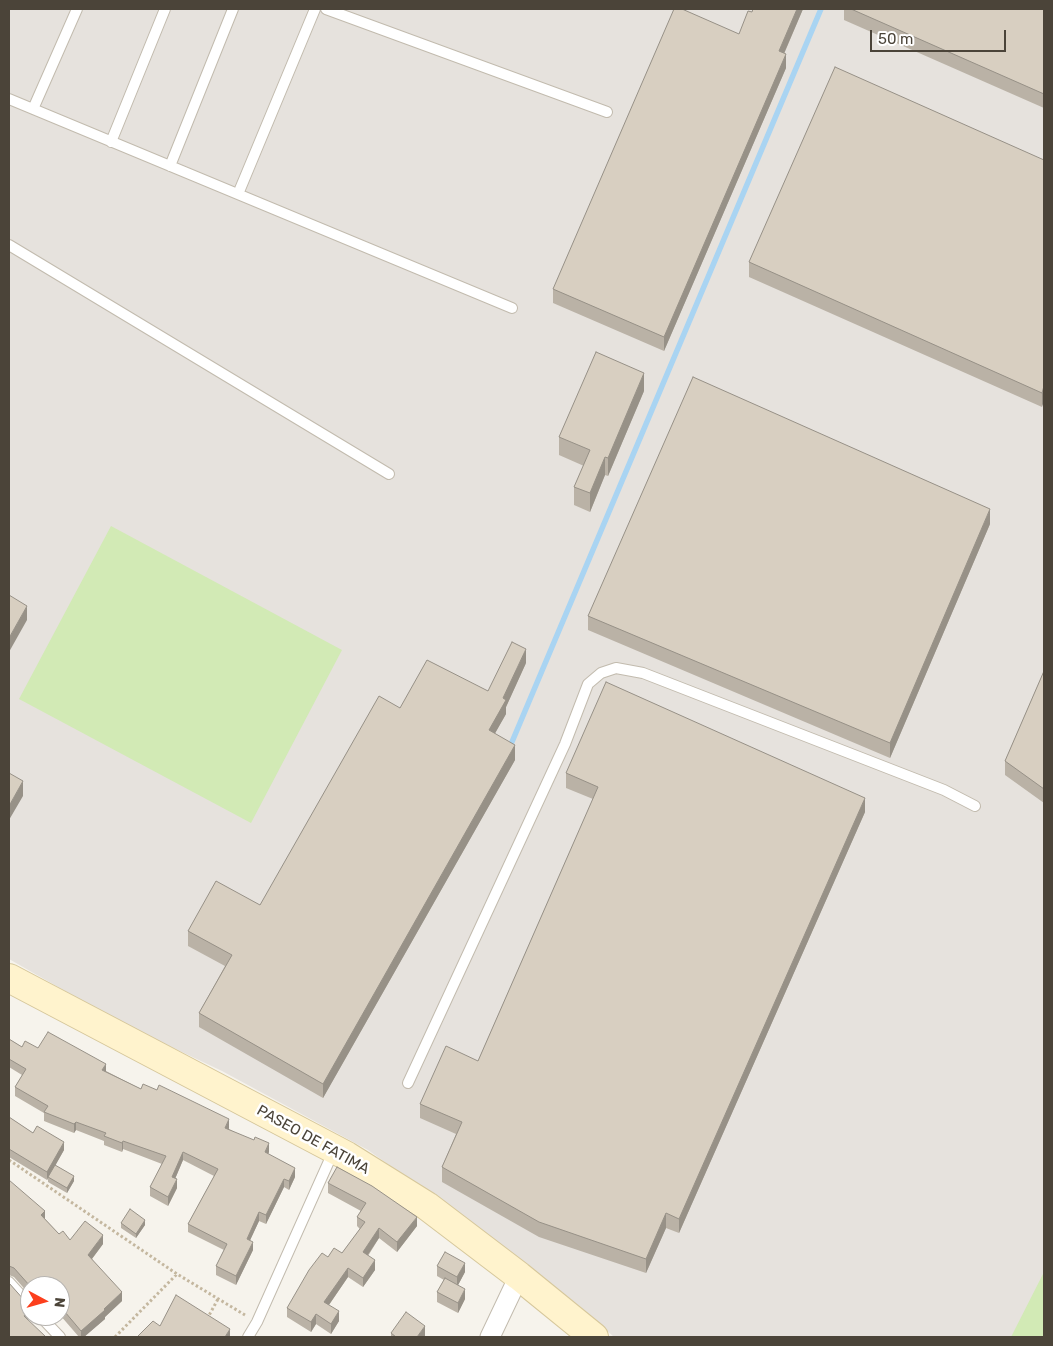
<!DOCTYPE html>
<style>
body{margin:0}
#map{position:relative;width:1053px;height:1346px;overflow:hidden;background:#f6f3ec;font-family:Rubik,sans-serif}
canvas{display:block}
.frame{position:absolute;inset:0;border:10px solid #4b4439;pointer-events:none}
.north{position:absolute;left:20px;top:1276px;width:50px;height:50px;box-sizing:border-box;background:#fff;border:1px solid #b7b4b0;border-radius:50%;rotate:96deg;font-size:14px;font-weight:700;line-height:20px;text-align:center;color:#4b4439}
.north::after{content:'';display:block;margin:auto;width:18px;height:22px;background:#fc3f1d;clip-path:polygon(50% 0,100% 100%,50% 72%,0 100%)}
.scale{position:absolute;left:870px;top:30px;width:136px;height:22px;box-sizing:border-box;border:2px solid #4b4439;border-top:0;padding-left:6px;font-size:15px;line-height:18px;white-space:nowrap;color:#4b4439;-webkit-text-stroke:4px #fff;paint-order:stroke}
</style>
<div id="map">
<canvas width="1053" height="1346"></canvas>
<div class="frame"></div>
<div class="north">N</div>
<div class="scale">50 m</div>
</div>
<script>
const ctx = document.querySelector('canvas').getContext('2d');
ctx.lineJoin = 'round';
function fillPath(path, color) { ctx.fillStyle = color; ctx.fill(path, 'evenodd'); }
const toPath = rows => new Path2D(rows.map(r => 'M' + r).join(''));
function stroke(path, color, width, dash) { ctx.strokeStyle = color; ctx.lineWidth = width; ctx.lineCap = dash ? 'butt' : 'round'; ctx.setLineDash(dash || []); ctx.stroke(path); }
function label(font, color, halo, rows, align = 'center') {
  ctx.font = font + ' Rubik,sans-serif'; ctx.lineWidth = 5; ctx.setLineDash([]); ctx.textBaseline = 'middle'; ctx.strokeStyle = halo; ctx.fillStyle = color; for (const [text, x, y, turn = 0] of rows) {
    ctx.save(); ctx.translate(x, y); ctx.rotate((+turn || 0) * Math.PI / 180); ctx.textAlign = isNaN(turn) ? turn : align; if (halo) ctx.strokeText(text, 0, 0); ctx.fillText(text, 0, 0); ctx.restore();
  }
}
fillPath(toPath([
 [9,9,1044,9,1044,1337,614,1337,582,1308,508,1250,368,1150,222,1071,123,1024,9,959]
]), '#e6e2dd');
fillPath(toPath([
 [111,526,342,650,251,823,19,699],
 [1044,1272,1044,1337,1011,1337]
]), '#d2eab5');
stroke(toPath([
 [509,749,821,9]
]), '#a9d4f2', 5.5);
const lane = toPath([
 [326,9,607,112],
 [9,99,512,308],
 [33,109,77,9],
 [111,142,165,9],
 [170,166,233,9],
 [238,194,315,9],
 [9,245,389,474],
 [408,1083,565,744,588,684,601,673,616,668,643,673,944,790,975,806],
 [9,1282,30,1305],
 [40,1316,60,1337],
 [248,1337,257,1322,334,1150]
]);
const street = toPath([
 [490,1337,519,1276]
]);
const secondary = toPath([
 [9,978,347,1156,427,1206,519,1276,594,1337]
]);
stroke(lane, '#c2bbae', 12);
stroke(street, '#c2bbae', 21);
stroke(secondary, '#d6c79b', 30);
stroke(toPath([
 [9,1160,177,1274,245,1315],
 [207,1319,218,1299],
 [115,1337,177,1274]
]), '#c4b79f', 3, [2.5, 2.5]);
stroke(lane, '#fff', 10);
stroke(street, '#fff', 19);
stroke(secondary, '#fff3cd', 28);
fillPath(toPath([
 [803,9,784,54,786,68,664,351,553,303,553,289,739,34],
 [844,9,1044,9,1044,108,844,20],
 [1044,160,1042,407,749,277,749,262],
 [644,391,608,476,605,475,590,512,574,505,574,487,584,466,559,455,559,437],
 [990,524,890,758,588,630,588,616],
 [526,663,506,707,506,714,495,733,515,760,323,1098,199,1027,199,1013,225,966,188,946,188,931,260,905,400,708,488,691],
 [1044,671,1044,803,1005,775,1005,761],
 [566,773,865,812,679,1233,666,1228,646,1273,539,1237,442,1182,442,1167,456,1134,420,1118,420,1104,478,1061,593,799,566,788],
 [9,1039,22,1047,38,1048,106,1071,141,1089,229,1128,229,1129,269,1152,268,1154,295,1177,289,1190,284,1187,266,1224,259,1221,250,1240,253,1250,236,1285,216,1275,216,1266,224,1250,188,1232,188,1224,214,1176,183,1160,175,1179,177,1188,168,1206,150,1196,150,1187,162,1164,123,1149,122,1152,104,1145,104,1141,76,1130,74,1133,44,1121,44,1113,15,1096,15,1087,22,1075,9,1067],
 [9,1117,33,1133,64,1150,55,1165,74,1181,67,1193,48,1182,48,1179,47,1180,9,1157],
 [9,1180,59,1234,70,1240,103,1244,92,1259,122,1301,105,1317,105,1319,84,1337,79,1337,60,1315,60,1286,30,1286,30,1295,14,1277,9,1275],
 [328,1183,417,1226,397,1252,379,1238,368,1256,375,1270,363,1287,348,1277,329,1305,339,1321,331,1334,316,1324,311,1332,287,1317,287,1308,328,1257,342,1253,360,1229,357,1226,357,1217,361,1211,328,1193],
 [121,1223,145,1225,136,1238,121,1228],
 [437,1266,465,1272,458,1285,465,1299,458,1313,437,1302,437,1292,444,1280,437,1276],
 [391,1333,425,1336,424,1337,391,1337]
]), '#bab2a6');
fillPath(toPath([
 [797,9,803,9,779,65,779,51],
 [786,54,786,68,664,351,664,337],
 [644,373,644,391,608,476,608,458],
 [1044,386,1044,401,1042,407,1042,393],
 [605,457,605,475,590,512,590,493],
 [990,509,990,524,890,758,890,743],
 [27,606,27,620,9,652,9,638],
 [526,649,526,663,506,707,506,714,489,744,489,730,503,698],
 [515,745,515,760,323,1098,323,1084],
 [23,781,23,796,9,820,9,806],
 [865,798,865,812,679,1233,679,1219],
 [106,1064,106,1073,102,1070],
 [229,1119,229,1128,225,1137,225,1128],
 [76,1122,76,1130,74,1133,74,1124],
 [123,1141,123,1149,122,1152,122,1143],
 [64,1142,64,1150,49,1177,48,1177,47,1180,47,1172],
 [269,1143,269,1152,265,1161,265,1152],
 [183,1152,183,1160,172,1186,172,1177],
 [295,1168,295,1177,289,1190,289,1181],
 [74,1176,74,1181,67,1193,67,1188],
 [177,1179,177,1188,168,1206,168,1197],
 [284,1179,284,1187,266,1224,266,1215],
 [45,1211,45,1220,41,1215],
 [259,1212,259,1221,247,1247,247,1239],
 [666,1213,666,1228,646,1273,646,1259],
 [417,1217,417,1226,397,1252,397,1242],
 [145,1220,145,1225,136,1238,136,1234],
 [379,1228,379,1238,363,1262,363,1252],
 [103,1235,103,1244,88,1264,88,1255],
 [253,1242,253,1250,236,1285,236,1276],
 [375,1260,375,1270,363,1287,363,1278],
 [465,1263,465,1272,457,1287,457,1277],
 [348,1268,348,1277,324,1312,324,1302],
 [465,1289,465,1299,458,1313,458,1303],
 [122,1292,122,1301,105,1317,105,1319,84,1337,81,1337,81,1331],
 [30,1308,30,1316,31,1316,24,1325,24,1316],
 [339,1311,339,1321,331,1334,331,1324],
 [316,1314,316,1324,311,1332,311,1322],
 [425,1326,425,1336,424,1337,417,1337],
 [230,1329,230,1336,229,1337,225,1337]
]), '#979187');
const building = toPath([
 [674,9,682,9,739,34,748,11,752,12,753,9,797,9,779,51,786,54,664,337,553,289,674,9],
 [851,9,1044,9,1044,94,851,9],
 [835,67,1044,160,1044,386,1042,393,749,262,835,67],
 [596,352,644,373,608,458,605,457,590,493,574,487,590,450,559,437,596,352],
 [693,377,990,509,890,743,588,616,693,377],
 [9,595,27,606,9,638,9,595],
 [512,642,526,649,503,698,506,700,489,730,515,745,323,1084,199,1013,232,955,188,931,216,881,260,905,379,696,400,708,427,660,488,691,512,642],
 [1044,671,1044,789,1005,761,1044,671],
 [606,682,865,798,679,1219,666,1213,646,1259,539,1222,442,1167,462,1122,420,1104,446,1046,478,1061,598,787,566,773,606,682],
 [9,773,23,781,9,806,9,773],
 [48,1032,106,1064,102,1070,141,1089,143,1084,157,1090,159,1085,229,1119,225,1128,254,1140,255,1137,269,1143,265,1152,295,1168,289,1181,284,1179,266,1215,259,1212,247,1239,253,1242,236,1276,216,1266,227,1244,188,1224,218,1169,183,1152,172,1177,177,1179,168,1197,150,1187,166,1156,123,1141,122,1143,104,1136,106,1133,76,1122,74,1124,44,1112,48,1106,15,1087,26,1069,9,1059,9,1039,22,1047,25,1041,38,1048,48,1032],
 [9,1117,33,1133,37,1126,64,1142,47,1172,9,1149,9,1117],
 [55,1165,74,1176,67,1188,48,1177,55,1165],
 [337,1167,372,1186,417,1217,397,1242,379,1228,363,1252,375,1260,363,1278,348,1268,324,1302,339,1311,331,1324,316,1314,311,1322,287,1308,309,1270,322,1253,328,1257,334,1248,342,1253,365,1222,357,1217,366,1203,328,1183,337,1167],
 [9,1180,45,1211,41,1215,59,1234,63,1231,70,1240,85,1221,103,1235,88,1255,122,1292,104,1309,105,1310,81,1331,60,1306,60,1286,30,1286,14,1268,9,1266,9,1180],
 [130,1209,145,1220,136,1234,121,1223,130,1209],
 [445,1252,465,1263,457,1277,437,1266,445,1252],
 [445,1278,465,1289,458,1303,437,1292,445,1278],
 [9,1283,25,1301,30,1302,30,1308,24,1316,46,1337,9,1337,9,1283],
 [176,1295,230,1329,225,1337,137,1337,153,1321,160,1326,176,1295],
 [406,1312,425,1326,417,1337,396,1337,391,1333,406,1312]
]);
fillPath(building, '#d8cfc1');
stroke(building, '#979187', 1);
label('15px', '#4b4439', '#fff', [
 ["PASEO DE FATIMA",313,1140,29]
]);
</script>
